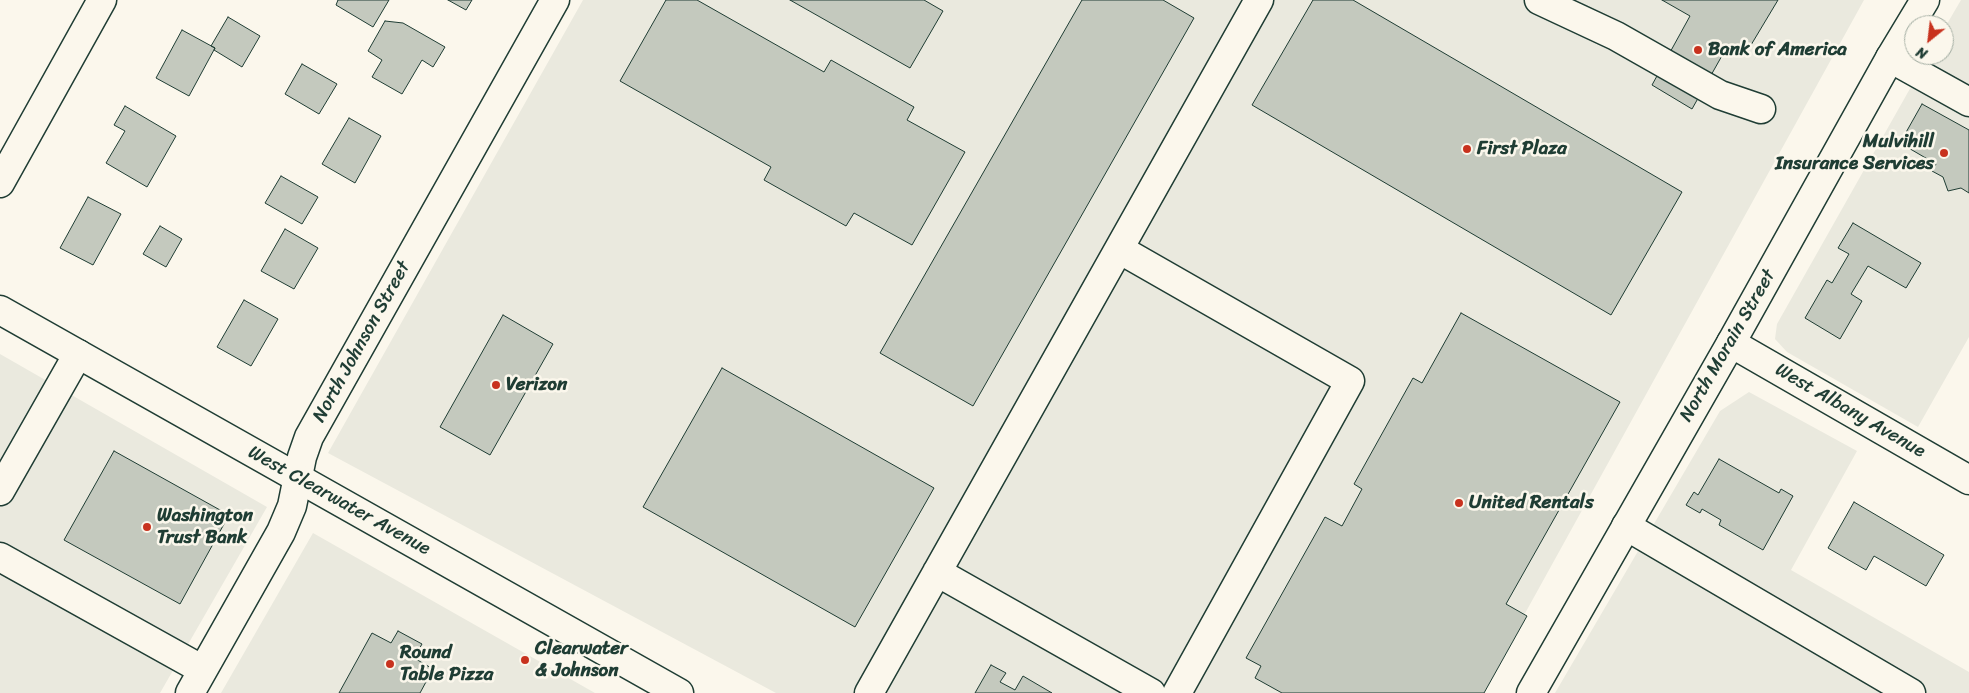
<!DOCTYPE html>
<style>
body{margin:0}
#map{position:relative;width:1969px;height:693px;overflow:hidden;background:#fbf7ec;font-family:Sriracha,sans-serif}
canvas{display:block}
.north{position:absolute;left:1904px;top:15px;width:50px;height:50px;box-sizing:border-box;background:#fbf7ec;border:1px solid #a3ada2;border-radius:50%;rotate:209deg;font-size:14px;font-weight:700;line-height:20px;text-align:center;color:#1f3d34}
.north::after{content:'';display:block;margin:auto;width:18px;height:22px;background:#c8321e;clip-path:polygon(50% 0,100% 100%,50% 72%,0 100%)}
</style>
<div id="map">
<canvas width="1969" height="693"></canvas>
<div class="north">N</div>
</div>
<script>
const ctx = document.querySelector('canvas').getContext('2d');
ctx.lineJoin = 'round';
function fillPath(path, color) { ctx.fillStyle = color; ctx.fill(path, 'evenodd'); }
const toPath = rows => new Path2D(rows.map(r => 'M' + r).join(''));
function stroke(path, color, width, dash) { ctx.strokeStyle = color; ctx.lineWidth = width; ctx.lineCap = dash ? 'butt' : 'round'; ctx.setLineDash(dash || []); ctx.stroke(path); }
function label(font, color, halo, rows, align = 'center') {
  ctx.font = font + ' Sriracha,sans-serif'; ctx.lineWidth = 5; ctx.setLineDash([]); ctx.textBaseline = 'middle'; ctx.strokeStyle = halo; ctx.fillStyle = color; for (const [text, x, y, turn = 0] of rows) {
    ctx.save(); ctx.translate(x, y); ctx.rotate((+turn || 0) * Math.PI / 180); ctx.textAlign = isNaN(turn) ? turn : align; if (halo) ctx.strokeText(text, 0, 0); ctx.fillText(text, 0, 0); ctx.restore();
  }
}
fillPath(toPath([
 [583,0,1864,0,1481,693,776,693,328,453],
 [1961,0,1969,0,1969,337,1918,427,1787,352,1775,339,1777,324,1929,55,1944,55,1944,29],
 [0,354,267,507,160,693,0,693],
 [1749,392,1857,451,1791,570,1969,672,1969,693,1555,693,1720,411],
 [313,533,595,693,221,693]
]), '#eae9de');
const building = toPath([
 [338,0,389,0,373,27,336,5,338,0],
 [448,0,472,0,466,10,448,0],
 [666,0,697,0,824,72,831,60,914,107,907,120,965,152,912,245,854,213,846,226,764,180,771,167,620,81,666,0],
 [790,0,924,0,943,11,910,68,790,0],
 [1082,0,1163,0,1194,18,973,406,880,353,1082,0],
 [1313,0,1353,0,1682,192,1611,315,1252,105,1313,0],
 [1662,0,1778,0,1745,55,1728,45,1692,109,1652,85,1690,16,1662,0],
 [228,17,260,36,242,67,214,50,215,48,211,46,228,17],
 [385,21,403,23,445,47,433,67,422,60,402,94,372,77,382,60,368,51,385,21],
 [182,30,215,48,189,96,156,78,182,30],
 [302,64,337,84,319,114,285,94,302,64],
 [1922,104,1969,130,1969,193,1961,188,1948,191,1943,177,1932,171,1936,164,1900,143,1922,104],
 [125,106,176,136,147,187,106,163,125,131,114,125,125,106],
 [349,118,381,136,355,183,322,164,349,118],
 [281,176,318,197,302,224,265,203,281,176],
 [88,197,121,214,93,265,60,248,88,197],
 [1853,223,1921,263,1906,288,1868,266,1851,294,1862,301,1840,339,1805,318,1827,280,1832,283,1849,254,1838,248,1853,223],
 [160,226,182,239,166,267,143,254,160,226],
 [285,229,318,248,294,289,261,271,285,229],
 [244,300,278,319,251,366,217,347,244,300],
 [1461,313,1620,402,1506,604,1527,616,1484,693,1282,693,1255,678,1261,666,1246,658,1325,517,1342,526,1362,489,1354,484,1413,378,1422,383,1461,313],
 [503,315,553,344,490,455,440,427,503,315],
 [722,368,934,488,855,627,643,507,722,368],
 [114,451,229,515,180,604,64,540,114,451],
 [1719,459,1779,493,1781,489,1793,496,1763,550,1719,525,1721,520,1702,509,1700,513,1686,505,1694,492,1698,495,1719,459],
 [1854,502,1944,555,1926,586,1874,556,1866,570,1828,548,1854,502],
 [398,631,422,644,414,658,433,669,420,693,339,693,372,633,391,643,398,631],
 [991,665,1006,673,1000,682,1015,690,1023,676,1052,693,975,693,991,665]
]);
fillPath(building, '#c4c9be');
stroke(building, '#1f3d34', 1);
const minor = toPath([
 [1539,0,1616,36,1720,95,1761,109],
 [1890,58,1969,102],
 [0,183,102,0],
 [1119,249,1350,381,1177,693],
 [1731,343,1969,480],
 [0,491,78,354],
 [1626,526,1911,693],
 [0,557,203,670],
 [937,572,1151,693],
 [190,693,281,532,292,506,302,457,309,437,555,0],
 [869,693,1259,0]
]);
const major = toPath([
 [0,310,679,693],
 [1531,693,1731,343,1890,58,1925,0]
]);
stroke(minor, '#1f3d34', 31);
stroke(major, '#1f3d34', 31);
stroke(minor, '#fbf7ec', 28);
stroke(major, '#fbf7ec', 28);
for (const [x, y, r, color] of [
 [1698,50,5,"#c8321e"],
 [1467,149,5,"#c8321e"],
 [1944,153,5,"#c8321e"],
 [496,385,5,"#c8321e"],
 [1459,503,5,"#c8321e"],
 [147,527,5,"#c8321e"],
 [525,660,5,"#c8321e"],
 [390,664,5,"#c8321e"]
]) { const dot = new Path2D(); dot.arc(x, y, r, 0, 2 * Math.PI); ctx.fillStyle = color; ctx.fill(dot); stroke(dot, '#fbf7ec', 2); }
label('bold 19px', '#1f3d34', '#fbf7ec', [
 ["Bank of America",1708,50],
 ["Mulvihill",1934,142,"right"],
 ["Insurance Services",1934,164,"right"],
 ["First Plaza",1477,149],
 ["Verizon",506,385],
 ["United Rentals",1469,503],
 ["Washington",157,516],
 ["Trust Bank",157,538],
 ["Clearwater",535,649],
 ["& Johnson",535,671],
 ["Round",400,653],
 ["Table Pizza",400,675]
], 'left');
label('19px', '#1f3d34', '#fbf7ec', [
 ["North Johnson Street",362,342,-61],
 ["North Morain Street",1728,346,-60],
 ["West Albany Avenue",1850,411,30],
 ["West Clearwater Avenue",339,501,29]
]);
</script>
